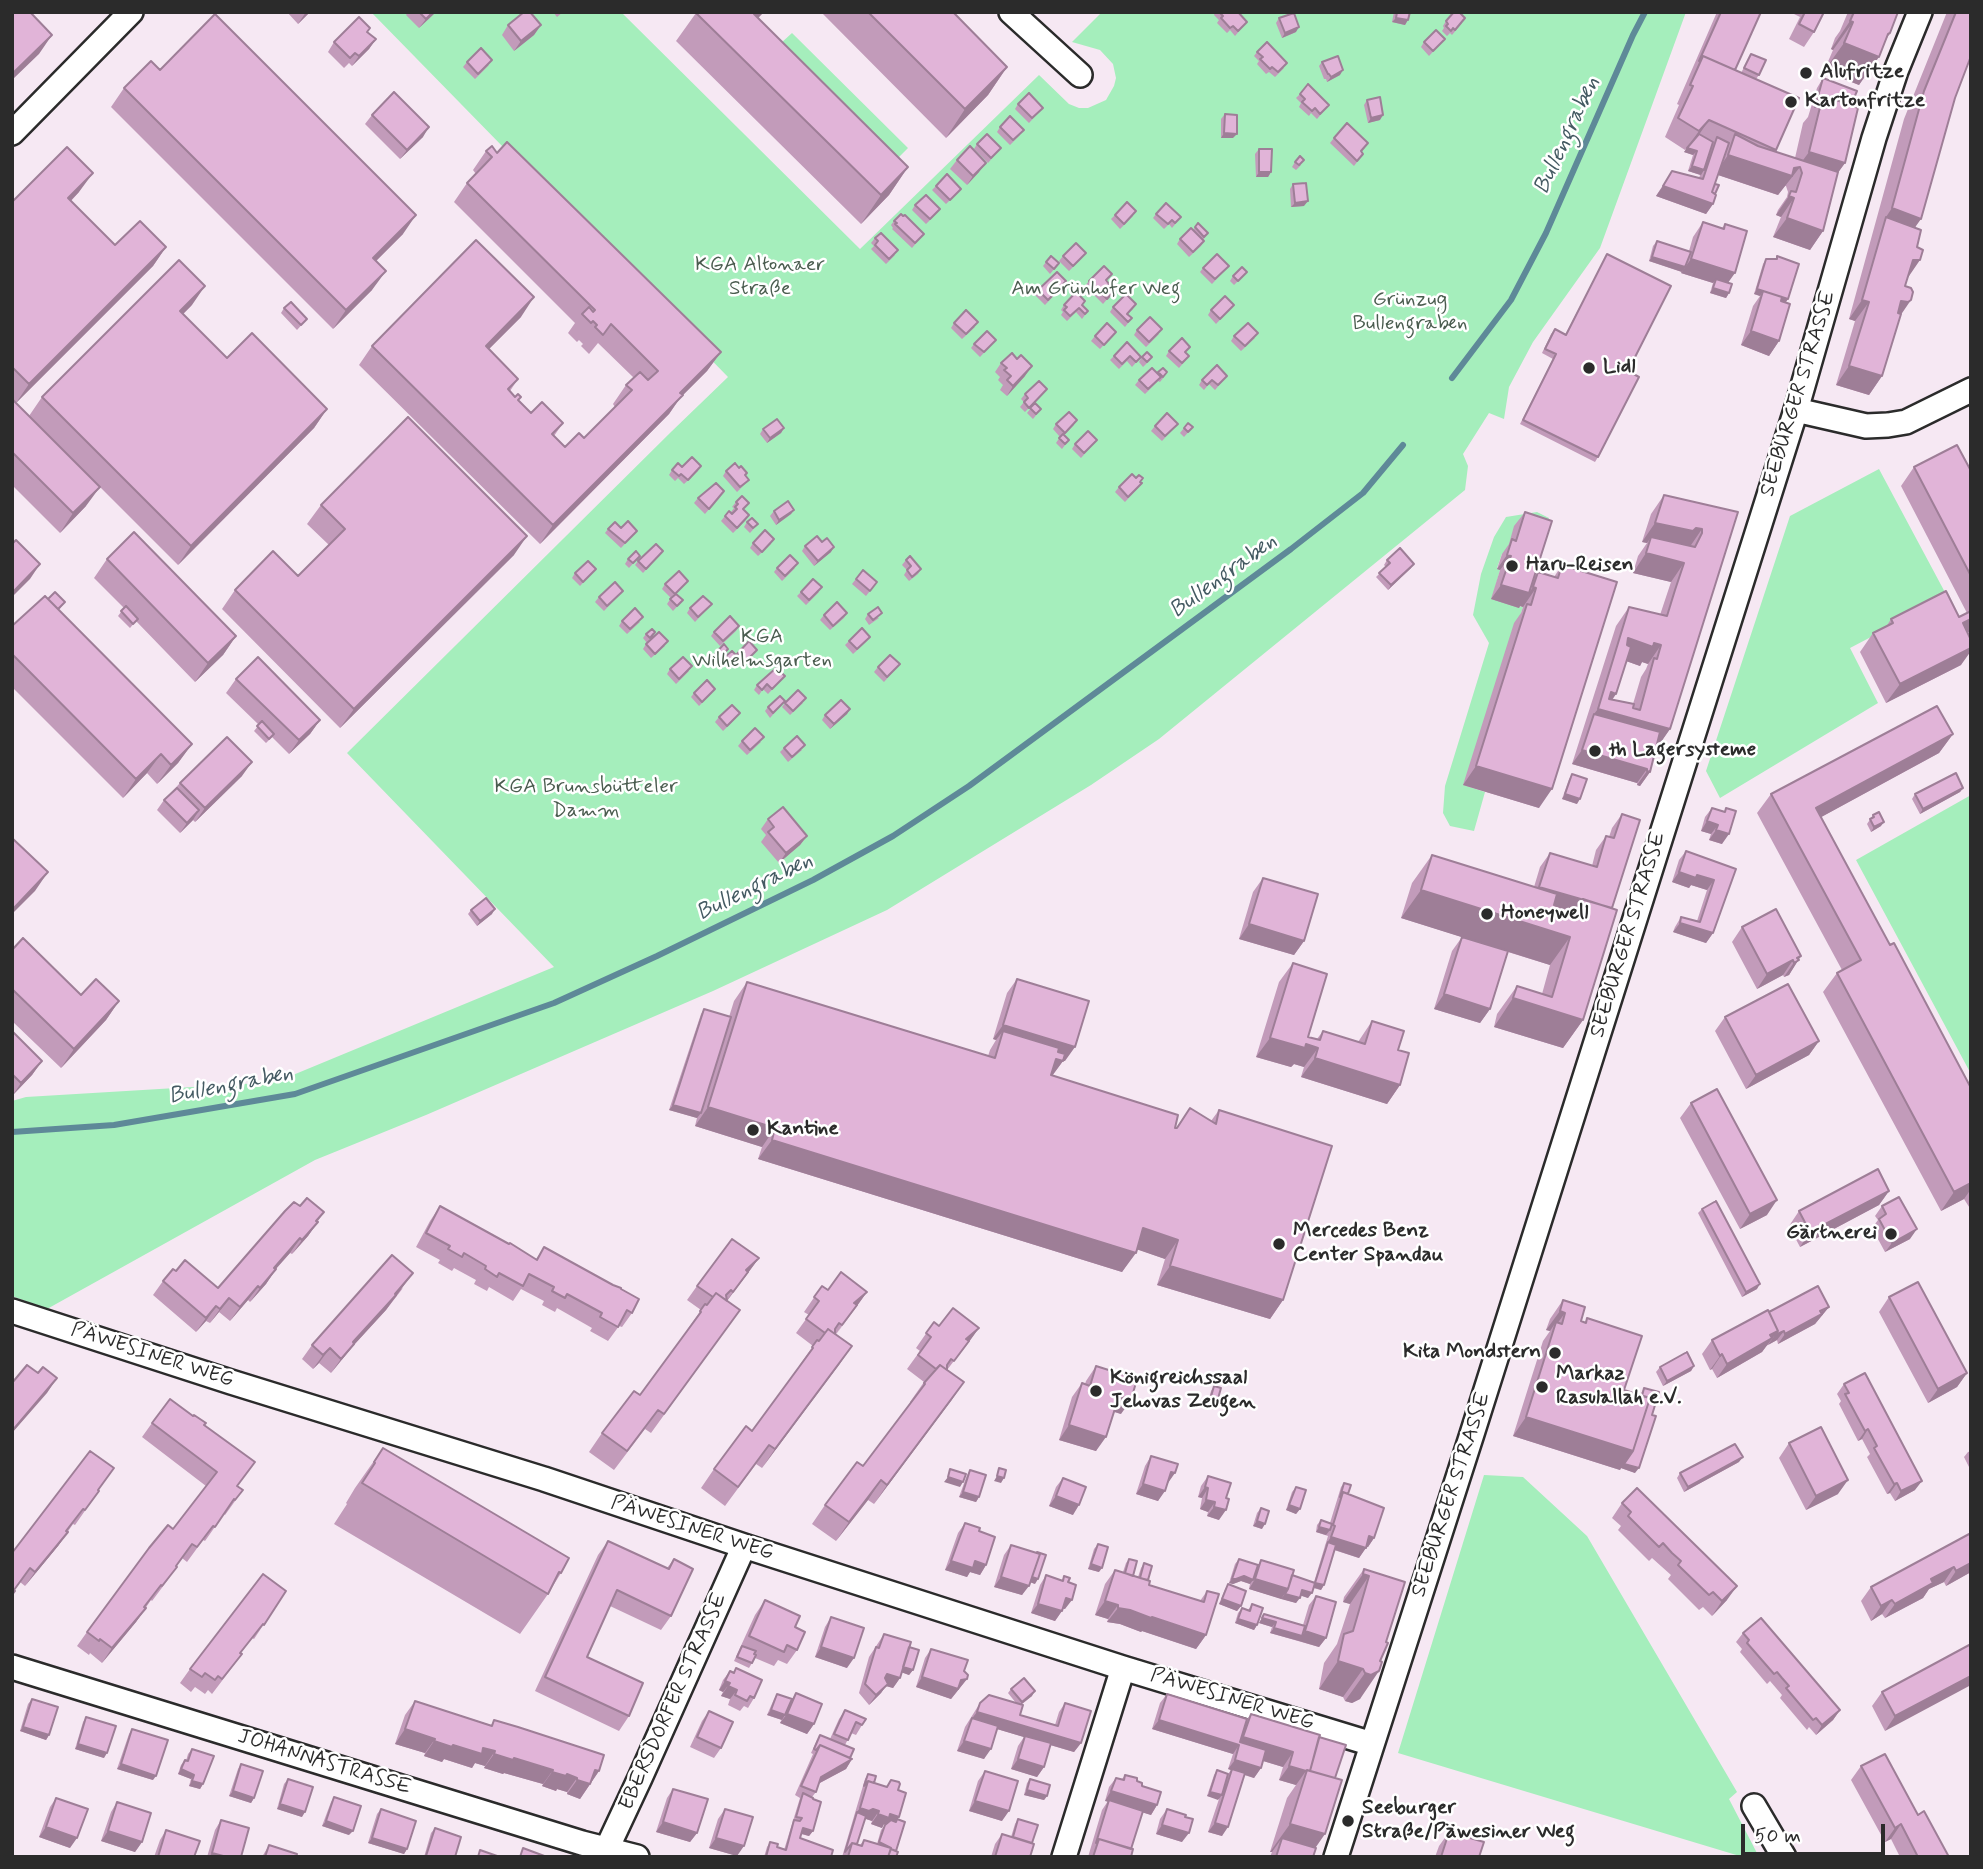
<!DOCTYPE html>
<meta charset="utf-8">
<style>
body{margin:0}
#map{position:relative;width:1983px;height:1869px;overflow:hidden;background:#f6e8f3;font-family:Mynerve,sans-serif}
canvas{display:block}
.frame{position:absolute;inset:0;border:14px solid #2b2b2b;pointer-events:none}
.scale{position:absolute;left:1741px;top:1824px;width:144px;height:32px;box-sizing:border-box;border:4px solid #2b2b2b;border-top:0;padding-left:9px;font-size:21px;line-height:24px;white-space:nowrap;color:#2b2b2b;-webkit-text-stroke:5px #fff;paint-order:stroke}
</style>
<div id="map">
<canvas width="1983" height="1869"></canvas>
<div class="frame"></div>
<div class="scale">50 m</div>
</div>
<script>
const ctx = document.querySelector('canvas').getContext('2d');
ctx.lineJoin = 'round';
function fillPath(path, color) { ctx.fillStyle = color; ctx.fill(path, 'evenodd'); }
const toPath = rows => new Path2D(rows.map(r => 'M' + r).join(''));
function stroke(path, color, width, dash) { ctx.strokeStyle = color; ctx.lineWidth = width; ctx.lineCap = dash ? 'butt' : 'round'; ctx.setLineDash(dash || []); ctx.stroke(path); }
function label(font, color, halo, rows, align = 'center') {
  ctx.font = font + ' Mynerve,sans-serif'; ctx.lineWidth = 5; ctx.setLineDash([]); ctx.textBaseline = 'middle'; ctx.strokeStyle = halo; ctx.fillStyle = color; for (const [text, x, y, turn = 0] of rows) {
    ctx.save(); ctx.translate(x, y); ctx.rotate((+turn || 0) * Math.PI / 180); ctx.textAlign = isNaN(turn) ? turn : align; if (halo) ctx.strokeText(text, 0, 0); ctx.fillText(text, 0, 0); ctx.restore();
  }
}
fillPath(toPath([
 [371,12,621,12,860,249,1039,75,1069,104,1079,108,1088,108,1106,100,1114,86,1116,78,1113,64,1100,50,1072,42,1102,12,1686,12,1600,248,1533,342,1509,387,1504,419,1489,413,1463,454,1468,466,1465,490,1159,739,1091,785,887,910,713,991,426,1115,315,1160,47,1309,12,1296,12,1101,26,1097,276,1082,554,967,347,753,672,431,728,377],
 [792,33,908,148,898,158,781,43],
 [1879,469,1963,626,1932,605,1850,648,1878,703,1720,798,1706,771,1790,516],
 [1537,512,1549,518,1542,535,1505,555,1502,554,1497,568,1500,570,1492,599,1523,607,1464,785,1485,792,1474,831,1450,826,1443,813,1445,786,1489,643,1473,615,1481,574,1494,537,1506,517],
 [1971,795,1971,1074,1856,860],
 [1484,1475,1523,1477,1587,1536,1737,1792,1729,1799,1759,1857,1743,1857,1398,1753]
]), '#a5eebc');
stroke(toPath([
 [1452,378,1511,300,1546,233,1633,35,1645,12],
 [12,1132,114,1125,295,1094,554,1003,657,956,813,880,893,836,969,786,1291,549,1363,493,1403,445]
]), '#5e8998', 6);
const minor = toPath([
 [1011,12,1080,75],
 [12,133,131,12],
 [1796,410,1866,426,1888,425,1906,422,1971,390],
 [12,1311,231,1382,544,1479,744,1546,1123,1668,1372,1744],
 [12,1667,582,1843,637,1857],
 [1754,1806,1784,1857],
 [603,1857,640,1778,744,1546],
 [1064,1857,1123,1668],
 [1336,1857,1472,1434,1796,410,1874,138,1896,71,1920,12]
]);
stroke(minor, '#2b2b2b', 28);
stroke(minor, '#fff', 23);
fillPath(toPath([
 [287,12,310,12,298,24],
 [408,12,436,12,419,28,406,15],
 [553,12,563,12,557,17],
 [821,12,953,12,1007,67,988,95,946,138],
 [1215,12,1238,12,1247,22,1235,36,1230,30,1227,33,1217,23,1219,20,1214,15],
 [1394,12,1410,12,1405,25,1392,22],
 [1717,12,1761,12,1735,70,1741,73,1751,54,1759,75,1756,79,1799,98,1775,152,1795,158,1803,123,1808,117,1817,88,1823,78,1851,105,1845,163,1838,172,1823,231,1810,250,1773,237,1781,217,1776,215,1778,210,1787,197,1788,192,1786,186,1785,186,1778,195,1718,175,1715,184,1715,194,1713,204,1706,214,1656,196,1672,171,1699,178,1700,175,1688,171,1693,155,1684,152,1687,149,1685,150,1665,137,1679,105,1677,104],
 [1790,12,1824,12,1814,32,1804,47,1789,39,1800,17],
 [1848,12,1898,12,1890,33,1859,85,1824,71,1833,50,1831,49,1835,38,1840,31],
 [1947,12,1971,12,1969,62,1955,98,1915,228,1901,314,1882,376,1869,395,1836,385,1855,321,1849,319,1904,119],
 [696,13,758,18,908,167,889,195,861,224,676,41],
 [1279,18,1296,32,1282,38,1276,23],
 [1446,21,1462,23,1452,35,1450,33,1447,36,1442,31,1444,28,1443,26],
 [508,25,541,25,534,35,514,51,502,35],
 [367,32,376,39,369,49,352,66,349,63,344,68,328,52,334,42],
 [1445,39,1429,56,1421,47,1424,42],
 [1257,52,1284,68,1275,77,1269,72,1266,74,1257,64,1259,61,1254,56],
 [467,62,489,65,475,79,463,67],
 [1322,62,1340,75,1327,82,1326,79,1324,79,1319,66],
 [160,70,403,234,376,261,372,290,333,329,111,107,124,88],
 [1300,94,1329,105,1317,119,1311,113,1309,116,1299,107,1301,103,1296,98],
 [1367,100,1380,120,1368,123,1364,105],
 [1018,104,1043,108,1029,123,1015,109],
 [1225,114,1233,138,1221,138,1221,119],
 [372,115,423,137,400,159,365,124],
 [1000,127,1020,135,1010,145,997,132],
 [1334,138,1365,148,1361,152,1363,154,1354,166,1330,143],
 [977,144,1001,148,988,163,974,149],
 [1259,149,1271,172,1268,177,1256,177,1255,154],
 [486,151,497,153,721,352,707,371,680,398,669,414,540,544,359,365,372,346,521,317,489,349,518,379,510,391,531,413,563,423,554,436,565,447,584,438,615,407,613,404,626,385,634,378,598,343,589,354,581,346,583,344,579,340,577,342,568,333,575,323,454,202,467,183,476,174,473,170],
 [957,160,979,172,967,185,950,169],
 [1295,162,1301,165,1296,170,1292,167],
 [1293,184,1304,206,1291,207,1290,189],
 [936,186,961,189,946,204,932,190],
 [79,192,71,201,115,245,166,247,153,266,16,403,86,506,60,533,12,485,12,202],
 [915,205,937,213,926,224,912,210],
 [1156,214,1177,222,1172,228,1169,224,1164,229,1153,218],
 [1115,215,1133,216,1120,229,1111,219],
 [894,221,924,234,912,248,892,229,893,228,891,225],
 [1703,222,1722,228,1725,224,1729,293,1726,298,1710,293,1713,283,1681,273,1682,272,1649,261,1653,246,1657,241,1689,251,1693,237],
 [1198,223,1208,233,1203,240,1204,241,1201,246,1189,257,1177,244,1180,239,1193,230],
 [875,238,895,255,886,264,871,249,874,246,871,243],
 [1607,254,1628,371,1598,457,1595,462,1520,424,1553,359,1542,353,1551,334,1555,329,1565,335],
 [1063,256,1082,258,1069,271,1059,261],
 [1777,256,1788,299,1786,302,1779,341,1769,356,1741,345,1753,306,1760,296,1754,294,1763,264,1766,259,1776,259],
 [1046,262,1059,263,1050,274,1043,266],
 [1229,266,1212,284,1200,272,1203,268],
 [1247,272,1234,285,1230,281,1233,276],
 [1089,281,1107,281,1114,291,1103,304,1085,286],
 [1063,286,1045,305,1034,294,1038,290],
 [1085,301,1082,305,1088,311,1082,319,1076,312,1067,321,1061,315,1063,312,1061,310,1064,305],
 [192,305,183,314,227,358,327,409,314,428,178,565,29,416,42,397],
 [1234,305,1216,324,1208,315,1211,310],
 [1113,307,1133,309,1127,314,1132,318,1125,327,1110,312],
 [284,308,307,319,297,330,281,313],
 [954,323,975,327,962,339,951,328],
 [1137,330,1159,334,1146,347,1134,335],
 [1116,332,1100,349,1091,341,1095,336],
 [1234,336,1255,338,1241,351,1231,341],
 [996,340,980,357,971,348,974,344],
 [1169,351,1186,352,1186,360,1179,368,1166,356],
 [1114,356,1141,357,1132,367,1127,361,1119,369,1110,360],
 [1142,357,1148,362,1143,367,1139,362],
 [1001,363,1025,376,1007,396,1000,390,1003,385,998,380,1000,377,995,372],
 [1163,368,1164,377,1160,382,1158,381,1145,394,1135,385,1139,380,1157,374],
 [1227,376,1215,390,1209,384,1204,390,1199,385,1202,380],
 [1025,394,1043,394,1025,412,1020,407,1024,402,1021,399],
 [1035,403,1037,414,1033,419,1027,413],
 [1056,424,1074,425,1064,435,1069,440,1062,449,1056,443,1060,437,1053,429],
 [1178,424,1162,441,1151,431,1155,426],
 [1193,427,1184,437,1180,433,1184,428],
 [784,428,781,433,767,443,760,434,763,429],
 [1097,440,1081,458,1072,449,1075,444],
 [682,467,698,471,684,484,678,478,675,481,669,475,672,470],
 [1914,467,1971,471,1971,631,1967,633,1961,665,1886,703,1860,652,1873,633,1886,627,1891,619,1959,617,1967,613,1901,486],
 [726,471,746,476,749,480,737,492,723,476],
 [1119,487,1138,488,1125,502,1115,492],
 [1664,495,1738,512,1670,729,1656,748,1650,772,1640,786,1637,785,1637,783,1572,764,1616,626,1629,607,1660,615,1671,582,1633,573,1638,556,1647,543,1642,542,1651,514],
 [1626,661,1640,666,1642,662,1648,664,1646,669,1641,677,1633,704,1612,700,1616,694],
 [720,496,705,514,694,503,698,498],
 [736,502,744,509,746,520,733,533,721,521,725,516,733,513,731,512,734,508,732,507],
 [321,505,514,555,340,728,222,609,235,590,298,576,329,545,307,524],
 [794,510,791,514,776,525,770,516,774,511],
 [1525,512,1534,577,1538,572,1554,577,1562,565,1539,808,1463,785,1514,623,1521,613,1523,607,1520,606,1519,608,1491,599,1500,570,1497,569,1502,554,1509,544,1514,526],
 [747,522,758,524,750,533,744,527],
 [621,528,637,531,621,548,605,533,608,529],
 [753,543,771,544,758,556,750,548],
 [805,546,831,552,814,566,802,551],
 [663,551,643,573,635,565,638,561],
 [640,556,629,568,625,564,628,559],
 [107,559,236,636,223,655,195,682,136,621,130,628,118,616,124,608,94,578],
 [906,560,921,569,918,574,909,581,904,575,907,570,902,565],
 [1387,560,1411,568,1388,590,1376,577,1386,567,1384,565],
 [777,568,795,568,782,581,774,572],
 [596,569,580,586,572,578,575,573],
 [863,570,877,582,866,596,852,584],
 [688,581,676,594,683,600,673,611,667,604,671,598,662,589,665,584],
 [623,591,604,611,595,602,599,597],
 [801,592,819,592,806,605,797,596],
 [48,599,65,602,59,610,192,744,178,763,157,784,147,773,123,798,12,687,12,626],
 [712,604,695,622,687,613,690,608],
 [847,613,844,618,830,630,820,620,824,615],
 [868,614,879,618,869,625,865,619],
 [622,621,640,622,627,634,619,626],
 [739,626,736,631,720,646,711,636,714,632],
 [655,632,647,643,643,638,646,634],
 [870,637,866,642,853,654,845,645,849,641],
 [646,644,665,646,651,658,643,649],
 [757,650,741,667,734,660,728,666,723,661,726,656,736,655],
 [715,654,725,654,715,663,712,659],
 [900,664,884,682,874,672,878,667],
 [670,669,689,671,676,684,667,674],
 [785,676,768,694,763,689,759,695,754,690,757,685],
 [236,679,320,720,310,734,289,754,272,737,266,743,254,731,259,725,226,693],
 [694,693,712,693,699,706,691,697],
 [785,701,770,718,765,711,768,707],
 [785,703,803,703,790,715,782,707],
 [850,709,847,714,830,729,822,720,825,715],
 [719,717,736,718,723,731,715,722],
 [1953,734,1939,753,1821,817,1890,945,1971,1088,1971,1210,1964,1199,1941,1211,1823,992,1837,973,1842,970,1757,813,1771,794],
 [742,741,761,742,747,755,738,746],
 [784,748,802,750,788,762,780,752],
 [1572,774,1577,804,1562,799,1569,779],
 [242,776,195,822,193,820,180,833,157,810,164,800,180,783],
 [1963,788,1960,792,1920,814,1912,799,1915,794],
 [1712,808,1724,812,1726,808,1722,844,1709,840,1711,834,1701,831,1705,817],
 [1622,814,1612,908,1583,1020,1563,1048,1494,1027,1497,1014,1517,986,1542,994,1550,965,1508,952,1490,1009,1480,1023,1434,1009,1452,951,1462,937,1401,918,1412,883,1432,855,1534,887,1540,867,1550,853,1592,866,1596,850,1606,836,1609,837,1612,828],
 [1873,815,1881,826,1871,832,1867,824],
 [768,819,807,836,800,845,779,863,761,842,766,835,761,829],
 [1686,851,1736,869,1713,933,1706,943,1673,932,1675,927,1681,917,1697,921,1707,890,1691,885,1689,888,1672,882,1679,860],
 [1263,878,1304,941,1294,955,1239,939,1253,892],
 [471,910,492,914,477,926,468,914],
 [1742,927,1798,960,1789,975,1784,977,1783,975,1757,989,1732,942],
 [12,950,81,995,119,1001,106,1020,61,1068,12,1021],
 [1293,963,1308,1037,1317,1039,1323,1031,1358,1042,1372,1021,1398,1050,1400,1085,1387,1104,1301,1077,1304,1067,1294,1064,1291,1067,1256,1057,1279,982],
 [1017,979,1065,1061,1063,1061,1052,1076,1175,1128,1176,1128,1190,1108,1211,1121,1219,1110,1283,1300,1270,1319,1157,1285,1165,1259,1137,1249,1122,1272,758,1159,762,1147,695,1126,697,1118,669,1110,701,1014,704,1009,729,1017,734,1001,747,982,988,1056,990,1050,996,1040,993,1039,1007,993],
 [1725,1017,1819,1041,1809,1055,1746,1089,1715,1031],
 [12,1031,42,1061,32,1075,12,1096],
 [1691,1103,1767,1215,1740,1229,1680,1118],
 [1889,1191,1879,1205,1800,1247,1789,1226,1799,1211],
 [300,1206,324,1212,308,1236,292,1254,290,1253,276,1269,266,1284,250,1302,248,1300,230,1321,219,1312,210,1323,206,1321,196,1332,153,1295,163,1281,176,1271,218,1288],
 [440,1206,536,1259,544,1247,621,1289,632,1313,622,1327,619,1326,608,1341,590,1331,592,1328,557,1308,555,1312,542,1305,544,1301,521,1289,513,1301,489,1287,487,1291,474,1284,476,1280,454,1268,452,1271,438,1263,440,1260,416,1247,430,1221],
 [1882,1206,1910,1239,1885,1252,1872,1228,1878,1220,1875,1216],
 [1702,1209,1757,1289,1742,1297,1698,1213],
 [759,1258,727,1301,740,1310,651,1433,645,1429,614,1470,589,1452,602,1433,640,1395,688,1331,687,1330,701,1310,687,1300,697,1286],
 [822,1286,828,1290,867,1292,836,1334,852,1346,762,1468,756,1464,725,1506,701,1488,714,1469,752,1431,799,1367,799,1366,813,1346,796,1333,809,1315,804,1312],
 [403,1288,386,1310,353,1346,331,1373,319,1363,313,1369,302,1359,312,1345],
 [1889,1297,1967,1373,1957,1387,1928,1403,1879,1312],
 [1563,1300,1581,1321,1585,1322,1587,1318,1624,1390,1640,1395,1644,1388,1635,1473,1621,1468,1620,1470,1513,1436,1543,1341,1550,1331,1546,1330,1550,1319],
 [1829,1307,1815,1324,1778,1344,1777,1340,1766,1346,1762,1352,1717,1378,1712,1369,1710,1370,1702,1354,1712,1340,1769,1312],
 [934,1322,939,1326,979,1328,947,1370,964,1382,874,1504,868,1500,836,1541,812,1524,825,1505,863,1466,911,1402,910,1402,924,1382,907,1369,920,1351,916,1348],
 [1096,1366,1121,1414,1114,1412,1096,1451,1059,1440,1072,1397,1082,1383,1085,1384,1086,1381],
 [1694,1366,1691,1371,1663,1386,1656,1372,1660,1367],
 [1844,1384,1915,1490,1895,1501,1890,1493,1887,1494,1867,1457,1870,1454,1862,1439,1858,1441,1839,1404,1841,1401,1837,1394],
 [1214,1386,1214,1407,1207,1405,1211,1391],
 [152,1423,204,1425,237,1486,243,1490,225,1515,224,1514,205,1541,203,1540,187,1562,182,1558,167,1581,152,1601,151,1600,136,1622,102,1663,90,1653,89,1655,77,1646,87,1632,173,1529,206,1486,142,1437],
 [1789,1443,1838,1494,1806,1510,1779,1458],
 [383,1448,561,1573,548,1594,520,1634,334,1524,347,1504,346,1503,355,1488],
 [1971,1451,1971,1469,1970,1469,1964,1457,1968,1452],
 [1151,1456,1168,1483,1158,1501,1136,1494,1145,1466],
 [1739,1462,1684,1492,1677,1478,1680,1473],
 [970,1470,979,1497,976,1502,959,1497,967,1475],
 [1208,1476,1219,1520,1207,1516,1208,1512,1200,1509,1202,1498,1198,1497,1201,1486],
 [1063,1478,1073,1515,1049,1506,1056,1487],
 [1344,1483,1348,1494,1374,1538,1368,1547,1366,1547,1359,1558,1334,1550,1324,1585,1321,1590,1313,1588,1308,1598,1300,1595,1296,1603,1249,1589,1250,1584,1241,1581,1233,1584,1229,1583,1235,1564,1239,1559,1258,1565,1261,1560,1292,1575,1314,1582,1328,1536,1316,1532,1317,1525,1321,1520,1330,1523,1341,1487],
 [1296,1487,1300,1509,1296,1514,1286,1510,1292,1492],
 [98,1490,99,1491,89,1505,75,1525,73,1524,58,1546,25,1586,20,1582,14,1590,12,1553],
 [1622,1503,1727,1600,1712,1616,1703,1607,1699,1610,1668,1579,1671,1575,1652,1558,1649,1561,1618,1530,1621,1526,1612,1518],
 [1261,1508,1262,1529,1253,1526,1257,1513],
 [965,1523,979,1531,986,1565,980,1575,970,1572,967,1577,945,1570,958,1533],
 [1971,1533,1971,1572,1946,1586,1944,1582,1929,1589,1923,1598,1885,1618,1882,1614,1871,1621,1861,1601,1871,1587],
 [608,1541,667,1568,674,1559,671,1616,661,1630,610,1606,587,1657,629,1716,619,1731,535,1691,598,1555],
 [1098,1544,1099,1572,1088,1569,1094,1549],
 [1011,1545,1035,1584,1030,1582,1022,1595,994,1587,1004,1555],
 [1129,1559,1133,1576,1138,1577,1141,1568,1144,1563,1149,1585,1200,1601,1207,1591,1206,1635,1196,1649,1142,1631,1141,1632,1120,1624,1107,1622,1108,1619,1095,1615,1105,1584,1115,1570,1123,1572,1126,1563],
 [1364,1569,1405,1582,1360,1699,1352,1703,1345,1701,1343,1697,1319,1689,1324,1663,1337,1644,1350,1604,1343,1602,1344,1597],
 [1046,1575,1062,1580,1064,1576,1068,1582,1065,1609,1063,1609,1055,1621,1031,1613,1040,1585],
 [1228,1584,1241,1606,1237,1611,1219,1604,1225,1589],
 [286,1591,254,1639,252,1638,241,1653,242,1654,231,1669,212,1694,208,1690,205,1694,195,1687,191,1692,180,1683,190,1669],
 [1316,1596,1326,1638,1319,1647,1270,1633,1272,1627,1259,1623,1264,1614,1303,1625,1309,1605],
 [765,1600,795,1627,797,1650,787,1664,778,1660,774,1666,755,1658,749,1668,734,1661,755,1615],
 [1252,1604,1257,1625,1254,1630,1235,1623,1238,1613,1242,1608,1248,1610],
 [831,1617,847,1668,815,1657,825,1627],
 [1743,1633,1840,1710,1833,1720,1816,1735,1809,1727,1807,1730,1780,1698,1782,1695,1770,1681,1767,1684,1740,1652,1742,1649,1736,1642],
 [884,1634,909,1647,913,1670,909,1675,901,1672,900,1678,893,1688,886,1686,881,1693,869,1705,859,1693,869,1657],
 [1971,1644,1885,1731,1872,1706,1882,1692],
 [931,1649,964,1671,967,1679,951,1699,916,1687,925,1658],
 [736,1668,754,1698,748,1708,744,1706,740,1711,728,1705,730,1699,721,1696,723,1692,719,1690,723,1680,730,1671,733,1672],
 [1011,1689,1032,1696,1021,1705,1020,1715,1055,1725,1059,1712,1065,1703,1081,1743,1074,1752,1050,1745,1044,1767,1037,1777,1011,1769,1018,1746,1024,1737,997,1729,984,1759,957,1751,965,1727,980,1703,1016,1703,1008,1693],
 [796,1693,814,1724,807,1734,780,1723,782,1719,782,1720,767,1715,774,1699,777,1694,792,1699],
 [1167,1694,1247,1719,1251,1714,1319,1737,1335,1778,1313,1857,1270,1857,1272,1852,1270,1852,1287,1798,1296,1785,1279,1780,1283,1767,1263,1761,1261,1768,1254,1778,1244,1775,1222,1836,1208,1832,1219,1799,1207,1796,1214,1775,1217,1770,1228,1774,1231,1770,1228,1769,1233,1754,1152,1729,1160,1703],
 [32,1699,49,1735,46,1740,20,1731,28,1704],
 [415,1701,491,1725,494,1720,599,1771,580,1799,567,1794,567,1792,557,1789,556,1791,542,1786,543,1784,504,1773,503,1774,484,1768,485,1766,475,1763,472,1768,444,1759,442,1762,424,1756,425,1753,395,1744,405,1715],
 [845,1710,862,1725,856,1735,851,1733,845,1745,850,1758,852,1759,846,1769,818,1784,816,1792,812,1797,813,1831,809,1836,801,1834,800,1838,831,1857,764,1857,767,1847,770,1842,777,1847,784,1850,800,1798,795,1795,813,1754,811,1753,817,1740,820,1735,830,1739,839,1719],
 [709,1711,721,1748,714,1758,690,1747,702,1721],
 [86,1717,104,1758,75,1749,83,1722],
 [132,1729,153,1780,117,1769,129,1734],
 [192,1749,203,1784,200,1789,189,1786,191,1779,178,1774,181,1765,185,1760,186,1761,188,1754],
 [241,1764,254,1798,251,1803,229,1796,238,1769],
 [1861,1766,1918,1815,1949,1857,1900,1857,1891,1839,1885,1842,1851,1780],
 [985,1771,1002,1821,969,1811,978,1781],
 [868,1774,874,1783,898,1790,899,1817,897,1819,896,1857,842,1857,865,1779],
 [865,1819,866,1819,872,1821,871,1824,882,1828,884,1824,885,1825,881,1830,877,1844,864,1840,860,1845,857,1844],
 [1125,1775,1137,1781,1142,1786,1157,1805,1151,1815,1142,1812,1131,1849,1131,1857,1088,1857,1102,1810,1108,1801,1105,1801,1109,1787,1116,1778,1122,1779],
 [288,1779,302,1817,277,1809,284,1784],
 [1030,1779,1047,1796,1044,1800,1024,1795,1027,1783],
 [673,1789,697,1833,690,1842,656,1832,667,1798],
 [334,1797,349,1835,322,1826,331,1802],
 [56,1798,70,1848,39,1837,50,1807],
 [117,1802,142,1842,135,1852,101,1841,111,1812],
 [381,1809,407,1849,404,1854,368,1843,377,1814],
 [725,1809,737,1856,709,1848,718,1819],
 [1167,1809,1185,1817,1182,1842,1156,1834,1160,1819],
 [1018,1819,1032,1843,1030,1857,991,1857,995,1844,1002,1834,1011,1837,1015,1824],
 [221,1820,241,1857,207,1857,215,1830],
 [435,1828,455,1857,424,1857,431,1833],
 [166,1830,194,1857,154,1857,160,1840],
 [1449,1832,1479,1857,1435,1857,1439,1846],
 [269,1845,296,1857,262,1857]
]), '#c29bba');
fillPath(toPath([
 [306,12,310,12,298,24],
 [433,12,436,12,419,28,426,19],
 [756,12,764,12,735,42],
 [1396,18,1408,20,1405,25,1392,22],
 [1850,21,1853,22,1833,50,1831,49],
 [541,25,534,35,514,51,521,41],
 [1299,27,1296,32,1282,38,1285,33],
 [1890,33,1875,55,1879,57,1859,85,1824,71,1844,43],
 [52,35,39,54,12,80,12,74],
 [376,39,369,49,352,66,359,56],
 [1007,67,988,95,946,138,965,109],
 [1343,70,1340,75,1327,82,1331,77],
 [1383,115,1380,120,1368,123,1371,118],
 [1709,120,1696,139,1697,151,1693,155,1684,152,1699,131],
 [429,127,423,137,400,159,407,150],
 [1224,133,1237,134,1233,138,1221,138],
 [1809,152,1845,163,1825,191,1802,173,1800,167,1778,195,1715,174,1728,155,1794,168,1798,167],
 [986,163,979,172,967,185,973,176],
 [1692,166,1704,170,1701,175,1688,171],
 [908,167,889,195,861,224,881,195],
 [1259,172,1271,172,1268,177,1256,177],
 [93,173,79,192,55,217,68,198],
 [1663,186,1713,204,1706,214,1656,196],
 [1789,196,1794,198,1781,217,1776,215],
 [1308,201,1304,206,1291,207,1295,203],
 [1892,208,1921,219,1901,247,1886,217],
 [416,215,403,234,360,277,373,258],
 [1787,218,1823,231,1810,250,1773,237],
 [166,247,153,266,16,403,29,384],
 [1652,257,1685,267,1682,272,1649,261],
 [1691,259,1735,273,1725,287,1716,279,1713,283,1681,273],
 [1913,260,1920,260,1907,279],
 [386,271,372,290,333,329,346,310],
 [205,286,192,305,167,330,180,311],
 [1713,288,1729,293,1726,298,1710,293],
 [1757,289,1788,299,1785,303,1763,291,1760,296,1754,294],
 [534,297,521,317,473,365,486,346],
 [1862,300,1869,302,1855,321,1849,319],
 [1911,300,1898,319,1888,320,1901,301],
 [1751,331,1779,341,1769,356,1741,345],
 [721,352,707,371,680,398,669,414,540,544,553,525],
 [1032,366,1025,376,1007,396,1013,386],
 [1849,366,1882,376,1869,395,1836,385],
 [327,409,314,428,178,565,191,546],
 [784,428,781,433,767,443,770,438],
 [100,487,86,506,60,533,73,513],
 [794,510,791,514,776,525,779,520],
 [1655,523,1696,528,1702,529,1689,548,1651,537,1647,543,1642,542],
 [527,536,514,555,340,728,354,709],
 [834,547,831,552,814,566,818,561],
 [1646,553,1684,563,1671,582,1633,573],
 [1507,555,1511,556,1500,570,1497,569],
 [40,564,30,579,12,597,12,593],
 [1414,564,1411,568,1388,590,1391,585],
 [1501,585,1529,593,1533,587,1536,588,1523,607,1520,606,1519,608,1491,599],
 [1971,619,1971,631,1950,642,1963,623],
 [236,636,223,655,195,682,208,663],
 [1628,638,1654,643,1661,645,1648,664,1642,662,1640,666,1615,657],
 [1971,648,1971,651,1961,665,1886,703,1900,684],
 [1611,692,1616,694,1604,711,1670,729,1657,748,1589,729,1594,714],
 [850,709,847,714,830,729,834,724],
 [320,720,310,734,289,754,299,740],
 [1953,734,1939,753,1803,827,1816,808],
 [192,744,178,763,157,784,171,765],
 [1582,750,1647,769,1637,783,1572,764],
 [161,754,147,773,123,798,136,779],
 [252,762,242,776,195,822,205,808],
 [1476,766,1552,789,1539,808,1463,785],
 [1647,771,1650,772,1640,786,1637,785],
 [1963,788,1960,792,1920,814,1923,809],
 [1565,794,1580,799,1577,804,1562,799],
 [199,810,193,820,180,833,187,823],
 [1707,821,1718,825,1711,834,1701,831],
 [1884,822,1881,826,1871,832,1874,827],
 [1716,830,1729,834,1722,844,1709,840],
 [807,836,800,845,779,863,786,853],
 [48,872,35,891,12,914,12,910],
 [1679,872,1697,875,1714,880,1707,890,1691,885,1689,888,1672,882],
 [1539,887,1582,900,1572,914,1529,901],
 [1421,890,1570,937,1550,965,1401,918],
 [495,909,492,914,477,926,480,921],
 [1680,923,1713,933,1706,943,1673,932],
 [1249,924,1304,941,1294,955,1239,939],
 [1801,956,1789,975,1784,977,1797,958],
 [1793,960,1783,975,1757,989,1767,974],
 [1444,994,1490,1009,1480,1023,1434,1009],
 [1513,998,1583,1020,1563,1048,1494,1027],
 [119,1001,106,1020,61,1068,74,1049],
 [1003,1025,1075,1047,1065,1061,1063,1061,1049,1080,1003,1031,996,1040,993,1039],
 [1270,1038,1306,1044,1318,1048,1304,1067,1294,1064,1291,1067,1256,1057],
 [1819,1041,1809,1055,1746,1089,1756,1075],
 [1315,1058,1400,1085,1387,1104,1301,1077],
 [42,1061,32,1075,12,1096,21,1083],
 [673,1105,701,1113,697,1118,669,1110],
 [708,1107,775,1128,762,1147,695,1126],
 [772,1140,1136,1253,1122,1272,758,1159],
 [1971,1183,1971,1189,1964,1199,1941,1211,1954,1192],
 [1889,1191,1879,1205,1800,1247,1810,1232],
 [1777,1200,1767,1215,1740,1229,1750,1214],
 [318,1222,308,1236,292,1254,302,1240],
 [1143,1228,1178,1240,1165,1259,1130,1247],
 [1917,1229,1910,1239,1885,1252,1892,1243],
 [300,1238,290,1253,264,1282,274,1268],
 [759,1258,748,1273,723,1306,733,1292,746,1270],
 [1170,1266,1283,1300,1270,1319,1157,1285],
 [276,1269,266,1284,250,1302,260,1288],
 [413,1273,386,1310,353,1346,331,1373,353,1342],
 [1760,1284,1757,1289,1742,1297,1746,1292],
 [258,1286,248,1300,230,1321,240,1307],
 [867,1292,857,1306,832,1340,855,1308,854,1303],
 [229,1298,219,1312,210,1323,220,1309],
 [216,1306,206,1321,196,1332,206,1318],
 [1829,1307,1815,1324,1778,1344,1785,1334],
 [1560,1311,1565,1313,1554,1328,1556,1322,1550,1331,1546,1330],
 [979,1328,969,1342,943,1375,954,1361,966,1339],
 [1778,1331,1762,1352,1717,1378,1727,1364],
 [1784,1331,1777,1340,1768,1345,1775,1335],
 [852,1346,839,1365,762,1468,775,1449],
 [330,1348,319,1363,313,1369,323,1355],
 [1722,1354,1712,1369,1710,1370,1720,1356],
 [1694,1366,1691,1371,1663,1386,1667,1381],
 [1967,1373,1957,1387,1928,1403,1938,1389],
 [57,1378,47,1393,12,1433,12,1431],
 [964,1382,951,1401,874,1504,887,1485],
 [1119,1396,1131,1400,1121,1414,1109,1410],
 [1210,1400,1217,1402,1214,1407,1207,1405],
 [1526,1417,1633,1451,1639,1468,1635,1473,1621,1468,1620,1470,1513,1436],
 [1069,1425,1106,1437,1096,1451,1059,1440],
 [1868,1429,1862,1439,1858,1441,1865,1431],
 [1743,1457,1739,1462,1684,1492,1688,1487],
 [1171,1472,1175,1473,1168,1483,1164,1481],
 [997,1476,1004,1478,1001,1483,994,1481],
 [948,1477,963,1482,960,1487,944,1482],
 [881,1480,868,1500,836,1541,849,1522],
 [1848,1480,1838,1494,1806,1510,1816,1496],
 [1922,1481,1915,1490,1895,1501,1901,1491],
 [1897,1483,1890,1493,1887,1494,1894,1484],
 [1143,1484,1165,1491,1158,1501,1136,1494],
 [1205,1487,1208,1488,1202,1498,1198,1497],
 [963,1492,979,1497,976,1502,959,1497],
 [1056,1496,1079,1505,1073,1515,1049,1506],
 [1206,1500,1215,1502,1208,1512,1200,1509],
 [1289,1505,1300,1509,1296,1514,1286,1510],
 [1214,1507,1226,1510,1219,1520,1207,1516],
 [1257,1521,1265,1524,1262,1529,1253,1526],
 [1319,1527,1330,1530,1326,1535,1316,1532],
 [68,1532,58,1546,25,1586,35,1572],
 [1369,1536,1374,1538,1368,1547,1362,1546],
 [1331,1537,1366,1548,1359,1558,1326,1547,1328,1542,1324,1547],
 [951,1561,975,1561,986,1565,980,1575,970,1572,967,1577,945,1570],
 [1971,1563,1971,1572,1946,1586,1956,1571],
 [1091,1564,1102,1568,1099,1572,1088,1569],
 [1954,1567,1944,1582,1929,1589,1923,1598,1885,1618,1895,1604,1931,1579],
 [1363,1574,1369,1576,1350,1604,1343,1602],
 [1244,1576,1253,1580,1250,1584,1241,1581,1233,1584,1229,1583,1232,1579],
 [1001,1577,1029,1586,1022,1595,994,1587],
 [1030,1577,1038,1579,1035,1584,1027,1581],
 [1255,1579,1288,1589,1281,1599,1249,1589],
 [1315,1583,1324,1585,1321,1590,1312,1587],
 [1737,1586,1727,1600,1712,1616,1722,1601],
 [1302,1590,1312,1593,1308,1598,1299,1595],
 [1285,1594,1300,1598,1296,1603,1281,1599],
 [1066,1598,1072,1600,1065,1609,1059,1607],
 [1222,1599,1241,1606,1237,1611,1219,1604],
 [1892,1600,1882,1614,1871,1621,1881,1606],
 [1105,1601,1118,1605,1108,1619,1095,1615],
 [1038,1604,1062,1611,1055,1621,1031,1613],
 [146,1608,136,1622,102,1663,112,1648],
 [1118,1608,1130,1610,1152,1617,1206,1635,1196,1649,1142,1631,1141,1632,1120,1624,1107,1622],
 [1262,1618,1276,1622,1272,1627,1259,1623],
 [1238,1619,1257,1625,1254,1630,1235,1623],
 [1274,1628,1302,1636,1299,1641,1270,1633],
 [1305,1631,1326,1638,1319,1647,1299,1641],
 [821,1647,854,1658,847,1668,815,1657],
 [1338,1661,1363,1669,1343,1697,1319,1689],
 [901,1666,913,1670,909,1675,898,1671],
 [1379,1671,1360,1699,1352,1703,1345,1701,1365,1673],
 [887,1674,900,1678,893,1688,886,1686,881,1693,869,1705,876,1695,880,1684],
 [1971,1676,1971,1685,1885,1731,1895,1716],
 [922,1677,961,1680,967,1679,951,1699,916,1687],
 [725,1681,730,1683,723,1692,719,1690],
 [728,1686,737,1690,730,1699,721,1696],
 [1035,1691,1032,1696,1019,1706,1022,1702],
 [771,1710,785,1715,782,1720,767,1715],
 [1840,1710,1833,1720,1816,1735,1822,1725],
 [977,1712,1081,1743,1074,1752,970,1721],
 [787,1714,814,1724,807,1734,780,1723],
 [1159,1720,1238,1744,1243,1737,1293,1752,1283,1767,1237,1753,1239,1745,1233,1754,1152,1729],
 [23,1727,49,1735,46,1740,20,1731],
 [405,1729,435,1739,425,1753,395,1744],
 [434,1741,483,1748,495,1751,485,1766,475,1763,472,1768,444,1759,442,1762,424,1756],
 [964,1741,991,1749,984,1759,957,1751],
 [78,1744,107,1753,104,1758,75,1749],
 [494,1754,514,1758,553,1770,543,1784,504,1773,503,1774,484,1768],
 [852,1759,846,1769,814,1786,821,1777],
 [1018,1759,1044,1767,1037,1777,1011,1769],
 [1235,1760,1261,1768,1254,1778,1228,1769],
 [121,1764,156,1776,153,1780,117,1769],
 [1289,1766,1306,1771,1296,1785,1279,1780],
 [181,1769,194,1775,191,1779,178,1774],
 [595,1770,599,1771,580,1799,567,1794,577,1780],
 [552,1772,567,1774,577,1778,567,1792,557,1789,556,1791,542,1786],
 [192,1781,203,1784,200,1789,189,1786],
 [1027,1790,1047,1796,1044,1800,1024,1795],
 [233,1791,254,1798,251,1803,229,1796],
 [1111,1791,1157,1805,1151,1815,1105,1801],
 [1210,1792,1222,1795,1218,1800,1207,1796],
 [975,1801,1009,1811,1002,1821,969,1811],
 [280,1804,305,1812,302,1817,277,1809],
 [860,1808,873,1809,879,1811,872,1821,866,1819,863,1821,857,1812,853,1817],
 [878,1814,890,1814,899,1817,892,1827,884,1824,882,1828,871,1824],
 [326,1821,353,1831,349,1835,322,1826],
 [663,1822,697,1833,690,1842,656,1832],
 [1215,1823,1228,1827,1222,1836,1208,1832],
 [1290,1824,1325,1834,1309,1857,1282,1838,1272,1852,1270,1852],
 [1901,1824,1891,1839,1885,1842,1895,1828],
 [1162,1825,1189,1833,1182,1842,1156,1834],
 [46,1827,77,1838,70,1848,39,1837],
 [803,1828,813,1831,809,1836,799,1833],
 [108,1831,142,1842,135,1852,101,1841],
 [372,1838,407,1849,404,1854,368,1843],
 [716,1838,744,1846,737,1856,709,1848],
 [212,1853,227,1857,209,1857]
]), '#9e7e97');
const building = toPath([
 [12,12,30,12,52,35,12,74,12,12],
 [419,12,433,12,426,19,419,12],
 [524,12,530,12,541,25,521,41,508,25,524,12],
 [756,12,754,14,908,167,881,195,696,13,756,12],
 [868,12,953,12,1007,67,965,109,868,12],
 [1219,12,1238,12,1247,22,1238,31,1233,26,1230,28,1221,18,1223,16,1219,12],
 [1397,12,1410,12,1408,20,1396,18,1397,12],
 [1454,12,1459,12,1465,18,1455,30,1453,28,1451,31,1446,26,1448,24,1446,21,1454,12],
 [1721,12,1761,12,1735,70,1703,56,1699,61,1721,12],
 [1805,12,1824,12,1814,32,1799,24,1805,12],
 [1854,12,1898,12,1890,33,1888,34,1879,57,1844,43,1853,22,1850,21,1854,12],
 [1956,12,1971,12,1971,56,1955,98,1921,219,1892,208,1924,91,1956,12],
 [1294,13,1299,27,1285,33,1279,18,1294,13],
 [215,14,416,215,373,258,386,271,346,310,124,88,151,61,160,70,215,14],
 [359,17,370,28,367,32,376,39,359,56,355,53,350,58,334,42,359,17],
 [1436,30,1445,39,1433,51,1424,42,1436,30],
 [1267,42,1287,63,1278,72,1272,67,1270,69,1260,59,1263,57,1257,52,1267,42],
 [481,48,492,60,478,74,467,62,481,48],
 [1751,54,1766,60,1759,75,1744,68,1751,54],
 [1338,56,1343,70,1331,77,1329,74,1328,74,1322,62,1338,56],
 [1703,56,1799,98,1776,150,1709,120,1699,131,1678,118,1693,86,1690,85,1703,56],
 [1823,78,1857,91,1851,105,1823,95,1815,107,1823,78],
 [1308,84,1329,105,1320,114,1315,108,1312,111,1302,102,1305,99,1300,94,1308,84],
 [394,92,429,127,407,150,372,115,394,92],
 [1029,93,1043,108,1032,118,1018,104,1029,93],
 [1823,95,1858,108,1845,163,1809,152,1823,95],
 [1380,97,1383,115,1371,118,1367,100,1380,97],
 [1225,114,1237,115,1237,134,1224,133,1225,114],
 [1010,116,1024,130,1013,140,1000,127,1010,116],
 [1347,123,1368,143,1361,151,1363,154,1357,161,1334,138,1347,123],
 [987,134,1001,148,991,158,977,144,987,134],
 [1699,134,1713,142,1704,170,1692,166,1697,151,1687,148,1699,134],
 [1735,134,1758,146,1838,172,1823,231,1787,218,1794,198,1789,196,1791,191,1796,192,1802,173,1800,167,1794,168,1792,176,1728,155,1735,134],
 [1717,137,1729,143,1712,192,1716,195,1713,204,1663,186,1672,171,1703,179,1717,137],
 [507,142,721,352,680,393,683,395,553,525,372,346,476,240,534,297,486,346,518,379,508,389,515,397,518,394,521,397,518,400,531,413,542,402,563,423,552,434,565,447,579,433,584,438,632,390,626,385,640,372,648,380,658,371,611,324,603,335,595,327,597,325,593,321,591,323,582,314,589,307,593,312,595,310,467,183,492,157,486,151,492,146,497,153,507,142],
 [970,146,986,163,973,176,957,160,970,146],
 [67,147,93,173,68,198,115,245,140,221,166,247,29,384,12,367,12,202,67,147],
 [1259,149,1272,149,1271,172,1259,172,1259,149],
 [1300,156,1304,160,1299,165,1295,162,1300,156],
 [947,174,961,189,950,200,936,186,947,174],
 [1306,183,1308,201,1295,203,1293,184,1306,183],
 [1715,184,1719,185,1715,194,1712,192,1715,184],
 [926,195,940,209,930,219,915,205,926,195],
 [1127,202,1136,211,1124,224,1115,215,1127,202],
 [1166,203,1181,217,1175,223,1172,220,1168,224,1156,214,1166,203],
 [901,214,903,216,905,215,924,234,915,243,895,224,897,223,894,221,901,214],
 [1886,217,1921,230,1917,247,1923,250,1920,260,1913,260,1905,286,1911,288,1913,292,1911,300,1908,302,1901,301,1898,313,1901,314,1882,376,1849,366,1869,302,1862,300,1886,217],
 [1703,222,1724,229,1725,224,1747,231,1735,273,1691,259,1703,222],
 [1198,223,1208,233,1204,237,1195,227,1198,223],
 [1191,228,1204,241,1193,252,1180,239,1191,228],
 [881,233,898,250,889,259,875,245,878,241,875,238,881,233],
 [1657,241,1691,252,1685,267,1652,257,1657,241],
 [1076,243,1086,253,1073,266,1063,256,1076,243],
 [1217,254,1229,266,1215,279,1203,268,1217,254],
 [1607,254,1671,286,1628,371,1639,377,1598,457,1523,420,1556,354,1545,349,1555,329,1566,335,1607,254],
 [1051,256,1059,263,1054,269,1046,262,1051,256],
 [1777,256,1799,264,1788,299,1757,289,1766,259,1777,259,1777,256],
 [179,260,205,286,180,311,227,358,252,333,327,409,191,546,42,397,179,260],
 [1104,266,1112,274,1106,280,1114,291,1107,299,1089,281,1104,266],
 [1242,267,1247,272,1238,281,1233,276,1242,267],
 [1057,272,1066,281,1048,300,1038,290,1057,272],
 [1716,279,1732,284,1729,293,1713,288,1716,279],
 [1763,291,1782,297,1781,301,1790,304,1779,341,1751,331,1763,291],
 [1076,292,1085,301,1082,305,1088,311,1085,314,1079,308,1070,316,1064,310,1067,307,1064,305,1076,292],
 [1126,294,1136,304,1127,314,1132,318,1128,322,1113,307,1126,294],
 [1225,296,1234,305,1220,319,1211,310,1225,296],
 [291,302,307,319,301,325,284,308,291,302],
 [966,310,978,322,966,334,954,323,966,310],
 [1150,317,1162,329,1149,342,1137,330,1150,317],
 [1107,323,1116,332,1104,345,1095,336,1107,323],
 [1248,323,1258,333,1245,346,1234,336,1248,323],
 [987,331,996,340,984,352,974,344,987,331],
 [1182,338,1190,347,1185,352,1189,356,1182,363,1169,351,1182,338],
 [1127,342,1141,357,1136,362,1130,356,1122,364,1114,356,1127,342],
 [1147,352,1152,357,1147,362,1142,357,1147,352],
 [1012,353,1017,359,1021,355,1032,366,1013,386,1007,380,1011,376,1004,370,1007,368,1001,363,1012,353],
 [1217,365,1227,376,1218,385,1212,380,1207,385,1202,380,1217,365],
 [1152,368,1161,377,1148,389,1139,380,1152,368],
 [1163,368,1167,372,1163,377,1158,372,1163,368],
 [1039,381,1047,389,1029,408,1024,402,1028,398,1025,394,1039,381],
 [12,399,100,487,73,513,12,452,12,399],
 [1035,403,1041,409,1036,414,1030,408,1035,403],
 [1069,412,1077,420,1065,433,1056,424,1069,412],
 [1167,413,1178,424,1165,436,1155,426,1167,413],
 [408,417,527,536,354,709,235,590,273,551,298,576,345,529,321,505,408,417],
 [777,419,784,428,770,438,763,429,777,419],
 [1188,423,1193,427,1188,432,1184,428,1188,423],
 [1088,431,1097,440,1084,453,1075,444,1088,431],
 [1063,434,1069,440,1065,444,1059,438,1063,434],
 [1957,445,1971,471,1971,576,1914,467,1957,445],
 [692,457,701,466,688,480,681,474,679,476,672,470,678,463,682,467,692,457],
 [735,463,739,468,741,466,747,473,745,475,749,480,740,487,726,471,735,463],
 [1132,474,1136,478,1139,475,1143,478,1140,482,1142,483,1128,497,1119,487,1132,474],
 [716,483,724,491,709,509,698,498,716,483],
 [1664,495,1738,512,1670,729,1598,709,1629,607,1667,616,1675,590,1684,563,1646,553,1651,537,1695,547,1702,533,1702,529,1696,528,1693,531,1655,523,1664,495],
 [1628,638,1653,647,1654,643,1661,645,1657,659,1654,658,1640,710,1633,708,1634,704,1609,699,1611,692,1616,694,1631,647,1627,645,1628,638],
 [742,496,749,503,743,509,749,515,737,528,725,516,729,511,732,514,737,509,735,507,738,504,736,502,742,496],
 [788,501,794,510,779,520,774,511,788,501],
 [1525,512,1552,521,1529,593,1501,585,1511,556,1507,555,1512,539,1516,541,1525,512],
 [752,518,758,524,753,528,747,522,752,518],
 [628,521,637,531,625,543,608,529,615,522,621,528,628,521],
 [765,530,774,539,762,552,753,543,765,530],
 [134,532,236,636,208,663,107,559,134,532],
 [817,536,822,542,827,538,834,547,818,561,805,546,817,536],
 [16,540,40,564,12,593,12,544,16,540],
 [656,544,663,551,646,569,638,561,656,544],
 [1400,548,1414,564,1391,585,1379,573,1390,563,1387,560,1400,548],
 [636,551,640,556,633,563,628,559,636,551],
 [790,555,798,563,785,576,777,568,790,555],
 [910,556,921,569,912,577,907,570,911,566,906,560,910,556],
 [588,561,596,569,583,582,575,573,588,561],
 [1562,565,1617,582,1552,789,1476,766,1527,604,1531,605,1536,588,1533,587,1538,572,1558,578,1562,565],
 [863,570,877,582,870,591,856,579,863,570],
 [679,571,688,581,675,594,665,584,679,571],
 [813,579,822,587,809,600,801,592,813,579],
 [615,582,623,591,607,606,599,597,615,582],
 [1946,591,1959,617,1971,611,1971,619,1963,623,1971,640,1971,648,1900,684,1873,633,1893,623,1891,619,1946,591],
 [55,592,65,602,58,609,48,599,55,592],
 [676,594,683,600,677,606,670,599,676,594],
 [45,596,192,744,171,765,161,754,136,779,12,654,12,626,45,596],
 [703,596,712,604,698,617,690,608,703,596],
 [837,602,847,613,833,626,824,615,837,602],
 [126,606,138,619,133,624,121,611,126,606],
 [878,607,882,613,873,620,868,614,878,607],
 [635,608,643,617,630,629,622,621,635,608],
 [730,616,739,626,723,641,714,632,730,616],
 [862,628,870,637,857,649,849,641,862,628],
 [652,629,655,632,650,638,646,634,652,629],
 [659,632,668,641,655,654,646,644,659,632],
 [749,641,757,650,745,662,737,654,749,641],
 [724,644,728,649,719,659,715,654,724,644],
 [732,651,737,656,731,661,726,656,732,651],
 [890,655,900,664,887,677,878,667,890,655],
 [258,657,320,720,299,740,236,679,258,657],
 [683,657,692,666,679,679,670,669,683,657],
 [776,668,785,676,772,689,767,684,762,690,757,685,776,668],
 [707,680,715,689,702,702,694,693,707,680],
 [798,690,806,698,793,711,785,703,798,690],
 [780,696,785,701,773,713,768,707,780,696],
 [841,700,850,709,834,724,825,715,841,700],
 [732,705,740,713,727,726,719,717,732,705],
 [1937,706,1953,734,1816,808,1890,945,1894,943,1971,1088,1971,1183,1954,1192,1837,973,1861,960,1771,794,1937,706],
 [1594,714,1660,732,1650,772,1647,771,1647,769,1582,750,1594,714],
 [262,721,274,734,269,739,257,726,262,721],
 [755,728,764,737,750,750,742,741,755,728],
 [797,736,805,745,792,757,784,748,797,736],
 [227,737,252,762,205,808,180,783,227,737],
 [1956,773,1963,788,1923,809,1915,794,1956,773],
 [1572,774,1587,779,1580,799,1565,794,1572,774],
 [177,788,199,810,187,823,164,800,177,788],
 [783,807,807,836,786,853,768,832,774,827,768,819,783,807],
 [1712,808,1725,812,1726,808,1736,811,1729,834,1716,830,1718,825,1707,821,1712,808],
 [1879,812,1884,822,1874,827,1870,819,1874,817,1873,815,1879,812],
 [1622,814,1640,820,1612,908,1539,887,1550,853,1597,867,1606,836,1614,838,1622,814],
 [12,838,48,872,12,910,12,838],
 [1686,851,1736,869,1713,933,1680,923,1681,917,1700,922,1714,880,1697,875,1696,878,1679,872,1686,851],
 [1432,855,1557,894,1554,905,1578,913,1583,899,1617,910,1583,1020,1513,998,1517,986,1552,997,1570,937,1421,890,1432,855],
 [1263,878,1318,894,1304,941,1249,924,1263,878],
 [486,898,495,909,480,921,471,910,486,898],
 [1776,909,1801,956,1797,958,1799,960,1794,963,1793,960,1767,974,1742,927,1776,909],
 [1462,937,1508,951,1490,1009,1444,994,1462,937],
 [23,938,81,995,96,979,119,1001,74,1049,12,989,12,950,23,938],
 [1293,963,1327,974,1308,1037,1320,1040,1323,1031,1365,1044,1372,1021,1404,1031,1398,1050,1409,1053,1400,1085,1315,1058,1318,1048,1306,1044,1305,1048,1270,1038,1293,963],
 [1017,979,1089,1001,1075,1047,1003,1025,1017,979],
 [747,982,995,1058,1003,1031,1059,1048,1058,1052,1065,1054,1063,1061,1056,1059,1051,1075,1178,1115,1175,1128,1177,1128,1190,1108,1216,1124,1219,1110,1332,1146,1283,1300,1170,1266,1178,1240,1143,1228,1136,1253,772,1140,775,1128,708,1107,747,982],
 [1788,984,1819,1041,1756,1075,1725,1017,1788,984],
 [704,1009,731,1017,701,1113,673,1105,704,1009],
 [12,1031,42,1061,21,1083,12,1074,12,1031],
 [1717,1089,1777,1200,1750,1214,1691,1103,1717,1089],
 [1878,1169,1889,1191,1810,1232,1799,1211,1878,1169],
 [1899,1197,1917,1229,1892,1243,1879,1219,1886,1214,1882,1206,1899,1197],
 [307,1198,324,1212,316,1221,318,1222,302,1240,300,1238,274,1268,276,1269,260,1288,258,1286,240,1307,229,1298,220,1309,216,1306,206,1318,163,1281,173,1269,176,1271,185,1260,218,1288,285,1211,294,1202,300,1206,307,1198],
 [1716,1201,1760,1284,1746,1292,1702,1209,1716,1201],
 [440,1206,509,1244,510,1243,537,1260,544,1247,613,1285,621,1288,621,1289,639,1299,632,1313,627,1310,618,1327,600,1317,602,1313,567,1294,565,1298,552,1291,554,1287,529,1274,523,1286,499,1273,497,1277,485,1269,486,1266,464,1253,462,1257,448,1249,450,1246,426,1233,440,1206],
 [732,1239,759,1258,746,1270,748,1272,733,1292,731,1290,726,1295,727,1301,716,1293,713,1297,697,1286,732,1239],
 [392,1255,413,1273,395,1294,396,1295,353,1342,354,1344,341,1359,330,1348,323,1355,312,1345,392,1255],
 [841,1272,867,1292,854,1303,857,1305,842,1325,839,1323,835,1329,835,1334,828,1329,825,1333,806,1319,819,1301,814,1297,822,1286,828,1290,841,1272],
 [1918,1282,1967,1373,1938,1389,1889,1297,1918,1282],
 [1818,1286,1829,1307,1820,1311,1822,1314,1785,1334,1784,1331,1775,1335,1778,1331,1769,1312,1818,1286],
 [716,1293,740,1310,664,1414,658,1410,627,1451,602,1433,634,1391,640,1395,701,1312,700,1311,705,1304,707,1305,716,1293],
 [1563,1300,1585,1307,1581,1321,1586,1323,1587,1318,1642,1336,1624,1390,1650,1398,1633,1451,1526,1417,1556,1322,1562,1324,1565,1313,1560,1311,1563,1300],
 [953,1308,979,1328,966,1339,969,1341,954,1361,951,1359,947,1365,947,1370,940,1365,936,1369,918,1355,931,1337,926,1333,934,1322,939,1326,953,1308],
 [1768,1310,1778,1331,1770,1335,1772,1338,1727,1364,1722,1354,1720,1356,1712,1340,1768,1310],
 [828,1329,852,1346,775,1449,769,1445,738,1487,714,1469,746,1426,752,1431,813,1348,812,1347,817,1340,819,1341,828,1329],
 [1687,1352,1694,1366,1667,1381,1660,1367,1687,1352],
 [27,1365,38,1373,43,1367,57,1378,12,1431,12,1383,27,1365],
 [940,1365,964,1382,887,1485,881,1480,849,1522,825,1505,857,1462,863,1466,925,1384,924,1383,940,1365],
 [1096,1366,1137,1379,1131,1400,1119,1396,1106,1437,1069,1425,1082,1383,1090,1386,1096,1366],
 [1865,1373,1922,1481,1901,1491,1897,1483,1894,1484,1874,1448,1877,1446,1868,1429,1865,1431,1845,1394,1849,1393,1844,1384,1865,1373],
 [1214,1386,1221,1388,1217,1402,1210,1400,1214,1386],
 [1644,1388,1659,1392,1652,1415,1656,1416,1639,1468,1624,1464,1633,1451,1650,1398,1642,1396,1644,1388],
 [170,1399,193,1416,194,1415,206,1423,204,1425,255,1462,237,1486,243,1490,235,1500,234,1499,215,1527,213,1526,197,1547,192,1544,176,1566,177,1567,162,1586,161,1585,144,1607,146,1608,112,1648,100,1639,99,1641,87,1632,149,1548,168,1525,173,1529,217,1472,152,1423,170,1399],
 [1821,1427,1848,1480,1816,1496,1789,1443,1821,1427],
 [1735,1444,1743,1457,1688,1487,1680,1473,1735,1444],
 [383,1448,569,1558,561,1573,559,1572,548,1594,362,1483,375,1463,374,1462,383,1448],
 [90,1451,114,1468,98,1490,99,1491,85,1510,83,1509,66,1531,68,1532,35,1572,30,1568,14,1590,15,1591,12,1595,12,1553,90,1451],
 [1151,1456,1178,1464,1175,1473,1171,1472,1165,1491,1143,1484,1151,1456],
 [999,1468,1006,1470,1004,1478,997,1476,999,1468],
 [950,1469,966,1474,963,1482,948,1477,950,1469],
 [970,1470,986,1475,979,1497,963,1492,970,1470],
 [1208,1476,1231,1483,1226,1498,1229,1499,1226,1510,1214,1507,1215,1502,1206,1500,1208,1488,1205,1487,1208,1476],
 [1063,1478,1086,1487,1079,1505,1056,1496,1063,1478],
 [1344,1483,1351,1485,1348,1494,1343,1492,1340,1497,1344,1483],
 [1296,1487,1306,1490,1300,1509,1289,1505,1296,1487],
 [1637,1488,1737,1586,1722,1601,1713,1592,1709,1595,1678,1565,1681,1561,1672,1553,1663,1543,1659,1547,1628,1516,1631,1512,1622,1503,1637,1488],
 [1343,1492,1384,1508,1374,1538,1369,1536,1366,1548,1331,1537,1335,1526,1333,1525,1343,1492],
 [1261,1508,1269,1511,1265,1524,1257,1521,1261,1508],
 [1321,1520,1332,1524,1330,1530,1319,1527,1321,1520],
 [965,1523,980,1528,979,1531,995,1537,986,1565,975,1561,973,1568,951,1561,965,1523],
 [1971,1533,1971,1563,1956,1571,1954,1567,1931,1579,1933,1583,1895,1604,1892,1600,1881,1606,1871,1587,1971,1533],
 [608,1541,669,1569,674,1559,693,1569,671,1616,617,1590,587,1657,643,1683,629,1716,545,1677,608,1541],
 [1328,1542,1336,1545,1324,1585,1315,1583,1312,1593,1302,1590,1300,1598,1285,1594,1288,1589,1292,1575,1315,1583,1328,1542],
 [1098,1544,1108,1547,1102,1568,1091,1564,1098,1544],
 [1011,1545,1040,1554,1029,1586,1001,1577,1011,1545],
 [1037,1552,1046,1555,1038,1579,1032,1577,1040,1554,1037,1553,1037,1552],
 [1129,1559,1137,1561,1133,1576,1125,1573,1129,1559],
 [1239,1559,1258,1565,1253,1580,1244,1576,1236,1579,1232,1579,1239,1559],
 [1261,1560,1294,1570,1288,1589,1255,1579,1261,1560],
 [1144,1563,1152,1566,1148,1580,1140,1578,1144,1563],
 [1364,1569,1405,1582,1386,1642,1388,1643,1380,1661,1382,1662,1379,1671,1371,1675,1365,1673,1363,1669,1338,1661,1344,1634,1353,1631,1369,1576,1363,1574,1364,1569],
 [1115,1570,1150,1581,1149,1585,1204,1602,1207,1591,1219,1594,1206,1635,1152,1617,1151,1618,1130,1610,1118,1608,1118,1605,1105,1601,1115,1570],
 [263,1574,286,1591,264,1625,263,1624,240,1653,242,1654,222,1679,218,1676,215,1680,205,1673,202,1677,190,1669,263,1574],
 [1046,1575,1063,1581,1064,1576,1070,1578,1068,1582,1076,1585,1072,1600,1066,1598,1062,1611,1038,1604,1046,1575],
 [1228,1584,1246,1591,1241,1606,1222,1599,1228,1584],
 [1316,1596,1336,1602,1326,1638,1305,1631,1316,1596],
 [765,1600,800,1616,795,1627,805,1632,797,1650,787,1645,784,1652,749,1636,765,1600],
 [1252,1604,1263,1608,1257,1625,1238,1619,1242,1608,1250,1611,1252,1604],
 [1264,1614,1305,1626,1302,1636,1274,1628,1276,1622,1262,1618,1264,1614],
 [831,1617,864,1628,854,1658,821,1647,831,1617],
 [1761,1618,1840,1710,1822,1725,1816,1718,1813,1720,1786,1688,1789,1686,1782,1678,1777,1672,1774,1674,1747,1643,1749,1640,1743,1633,1761,1618],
 [884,1634,911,1642,900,1678,887,1674,885,1678,888,1684,876,1695,865,1684,876,1647,879,1648,884,1634],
 [1971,1644,1971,1676,1895,1716,1882,1692,1971,1644],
 [742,1646,756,1651,754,1654,756,1655,752,1663,737,1657,742,1646],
 [909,1647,919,1650,913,1670,903,1667,909,1647],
 [931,1649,968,1660,964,1671,968,1675,967,1679,961,1680,958,1689,922,1677,931,1649],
 [736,1668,762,1680,754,1698,750,1696,747,1701,735,1695,737,1690,728,1686,730,1683,725,1681,730,1671,734,1673,736,1668],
 [1024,1678,1035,1691,1022,1702,1011,1689,1024,1678],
 [796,1693,822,1704,814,1724,787,1714,796,1693],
 [777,1694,792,1699,785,1715,771,1710,777,1694],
 [1167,1694,1247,1719,1240,1742,1266,1750,1261,1768,1235,1760,1239,1745,1159,1720,1167,1694],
 [989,1695,1023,1705,1020,1715,1058,1726,1065,1703,1091,1711,1081,1743,977,1712,980,1703,989,1695],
 [32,1699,58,1707,49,1735,23,1727,32,1699],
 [415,1701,492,1726,494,1720,518,1727,604,1755,599,1771,595,1770,590,1784,577,1780,577,1778,567,1774,566,1776,552,1772,553,1770,514,1758,513,1760,494,1754,495,1751,483,1748,482,1754,453,1745,452,1747,434,1741,435,1739,405,1729,415,1701],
 [845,1710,866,1719,862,1725,856,1722,848,1740,834,1734,845,1710],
 [709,1711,733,1722,721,1748,697,1737,709,1711],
 [1251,1714,1320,1735,1310,1771,1307,1770,1306,1771,1289,1766,1293,1752,1243,1737,1251,1714],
 [86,1717,116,1726,107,1753,78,1744,86,1717],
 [972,1718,998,1726,991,1749,964,1741,972,1718],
 [132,1729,168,1740,156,1776,121,1764,132,1729],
 [820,1735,854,1749,850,1758,820,1745,816,1750,814,1749,820,1735],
 [1025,1736,1051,1743,1044,1767,1018,1759,1025,1736],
 [1319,1737,1346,1745,1335,1778,1310,1771,1319,1737],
 [820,1745,852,1759,821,1777,816,1792,801,1786,820,1745],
 [192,1749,214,1756,203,1784,192,1781,194,1775,181,1769,185,1760,188,1761,192,1749],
 [1885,1754,1918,1815,1924,1811,1949,1857,1918,1857,1901,1824,1895,1828,1861,1766,1885,1754],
 [241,1764,263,1771,254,1798,233,1791,241,1764],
 [1232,1769,1245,1773,1228,1827,1215,1823,1232,1769],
 [1217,1770,1228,1774,1222,1795,1210,1792,1217,1770],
 [1307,1770,1342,1780,1325,1834,1290,1824,1307,1770],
 [985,1771,1018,1781,1009,1811,975,1801,985,1771],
 [868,1774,876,1776,874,1783,868,1781,864,1786,868,1774],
 [1125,1775,1137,1778,1137,1781,1142,1783,1142,1786,1161,1792,1157,1805,1111,1791,1116,1778,1124,1780,1125,1775],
 [288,1779,313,1787,305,1812,280,1804,288,1779],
 [1030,1779,1050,1785,1047,1796,1027,1790,1030,1779],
 [891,1780,899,1782,900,1784,898,1790,906,1793,899,1817,890,1814,889,1818,878,1814,879,1811,873,1809,869,1811,860,1808,868,1781,887,1787,891,1780],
 [673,1789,708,1799,697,1833,663,1822,673,1789],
 [803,1793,813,1798,813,1799,821,1802,813,1831,803,1828,800,1838,833,1850,831,1857,766,1857,770,1842,778,1844,777,1847,786,1850,794,1820,800,1821,802,1818,796,1817,803,1793],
 [334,1797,361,1806,353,1831,326,1821,334,1797],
 [56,1798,88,1809,77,1838,46,1827,56,1798],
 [1109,1800,1143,1811,1131,1849,1099,1839,1096,1843,1109,1800],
 [117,1802,151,1813,142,1842,108,1831,117,1802],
 [381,1809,416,1821,407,1849,372,1838,381,1809],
 [725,1809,753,1817,744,1846,716,1838,725,1809],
 [1167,1809,1186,1815,1185,1817,1193,1819,1189,1833,1162,1825,1167,1809],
 [857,1812,866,1816,857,1844,852,1843,845,1852,857,1812],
 [897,1819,905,1822,896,1851,891,1849,891,1848,879,1842,885,1825,891,1820,896,1822,897,1819],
 [1018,1819,1038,1825,1032,1843,1013,1837,1018,1819],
 [221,1820,249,1828,241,1857,227,1857,212,1853,221,1820],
 [435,1828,461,1837,455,1857,426,1856,435,1828],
 [166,1830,200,1841,194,1857,158,1857,166,1830],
 [1449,1832,1484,1842,1479,1857,1441,1857,1449,1832],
 [1002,1834,1034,1844,1030,1857,995,1857,1002,1834],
 [1282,1838,1316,1848,1313,1857,1276,1857,1282,1838],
 [1099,1839,1133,1849,1131,1857,1093,1857,1099,1839],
 [864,1840,891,1848,888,1857,848,1857,852,1843,862,1846,864,1840],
 [269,1845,297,1854,296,1857,265,1857,269,1845],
 [523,1848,547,1857,520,1857,523,1848],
 [891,1849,898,1852,896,1857,888,1857,891,1849],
 [480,1850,500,1857,478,1857,480,1850]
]);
fillPath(building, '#e1b4d8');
stroke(building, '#9e7e97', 2);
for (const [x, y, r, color] of [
 [1806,73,7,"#2b2b2b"],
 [1791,102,7,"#2b2b2b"],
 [1589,368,7,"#2b2b2b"],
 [1512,566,7,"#2b2b2b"],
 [1595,751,7,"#2b2b2b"],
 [1487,914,7,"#2b2b2b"],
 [753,1130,7,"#2b2b2b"],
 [1891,1234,7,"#2b2b2b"],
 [1279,1244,7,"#2b2b2b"],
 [1555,1353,7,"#2b2b2b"],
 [1542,1387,7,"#2b2b2b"],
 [1096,1391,7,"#2b2b2b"],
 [1348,1821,7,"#2b2b2b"]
]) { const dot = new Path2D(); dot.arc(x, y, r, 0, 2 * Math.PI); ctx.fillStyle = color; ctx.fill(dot); stroke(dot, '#fff', 2.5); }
label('bold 21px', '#2b2b2b', '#fff', [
 ["Alufritze",1820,73],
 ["Kartonfritze",1805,102],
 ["Lidl",1603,368],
 ["Haru-Reisen",1526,566],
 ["th Lagersysteme",1609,751],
 ["Honeywell",1501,914],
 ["Kantine",767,1130],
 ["Mercedes Benz",1293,1232],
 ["Center Spandau",1293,1256],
 ["Gärtnerei",1877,1234,"right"],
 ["Kita Mondstern",1541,1353,"right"],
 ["Markaz",1556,1375],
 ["Rasulallah e.V.",1556,1399],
 ["Königreichssaal",1110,1379],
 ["Jehovas Zeugen",1110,1403],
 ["Seeburger",1362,1809],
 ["Straße/Päwesiner Weg",1362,1833]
], 'left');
label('21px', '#4a5c4f', '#fff', [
 ["KGA Altonaer",760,266],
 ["Straße",760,290],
 ["Am Grünhofer Weg",1096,290],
 ["Grünzug",1410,301],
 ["Bullengraben",1410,325],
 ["KGA",762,638],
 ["Wilhelmsgarten",762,662],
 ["KGA Brunsbütteler",586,788],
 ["Damm",586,812]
]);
label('21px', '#2b2b2b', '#fff', [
 ["SEEBURGER STRASSE",1799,394,-73],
 ["SEEBURGER STRASSE",1629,935,-73],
 ["PÄWESINER WEG",152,1356,18],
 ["SEEBURGER STRASSE",1452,1495,-72],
 ["PÄWESINER WEG",692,1529,18],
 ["PÄWESINER WEG",1232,1700,17],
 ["EBERSDORFER STRASSE",674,1702,-66],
 ["JOHANNASTRASSE",324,1763,17]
]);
label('italic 23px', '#445a62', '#fff', [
 ["Bullengraben",1568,136,-65],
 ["Bullengraben",1224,577,-36],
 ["Bullengraben",755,888,-26],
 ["Bullengraben",231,1086,-11]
]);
</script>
